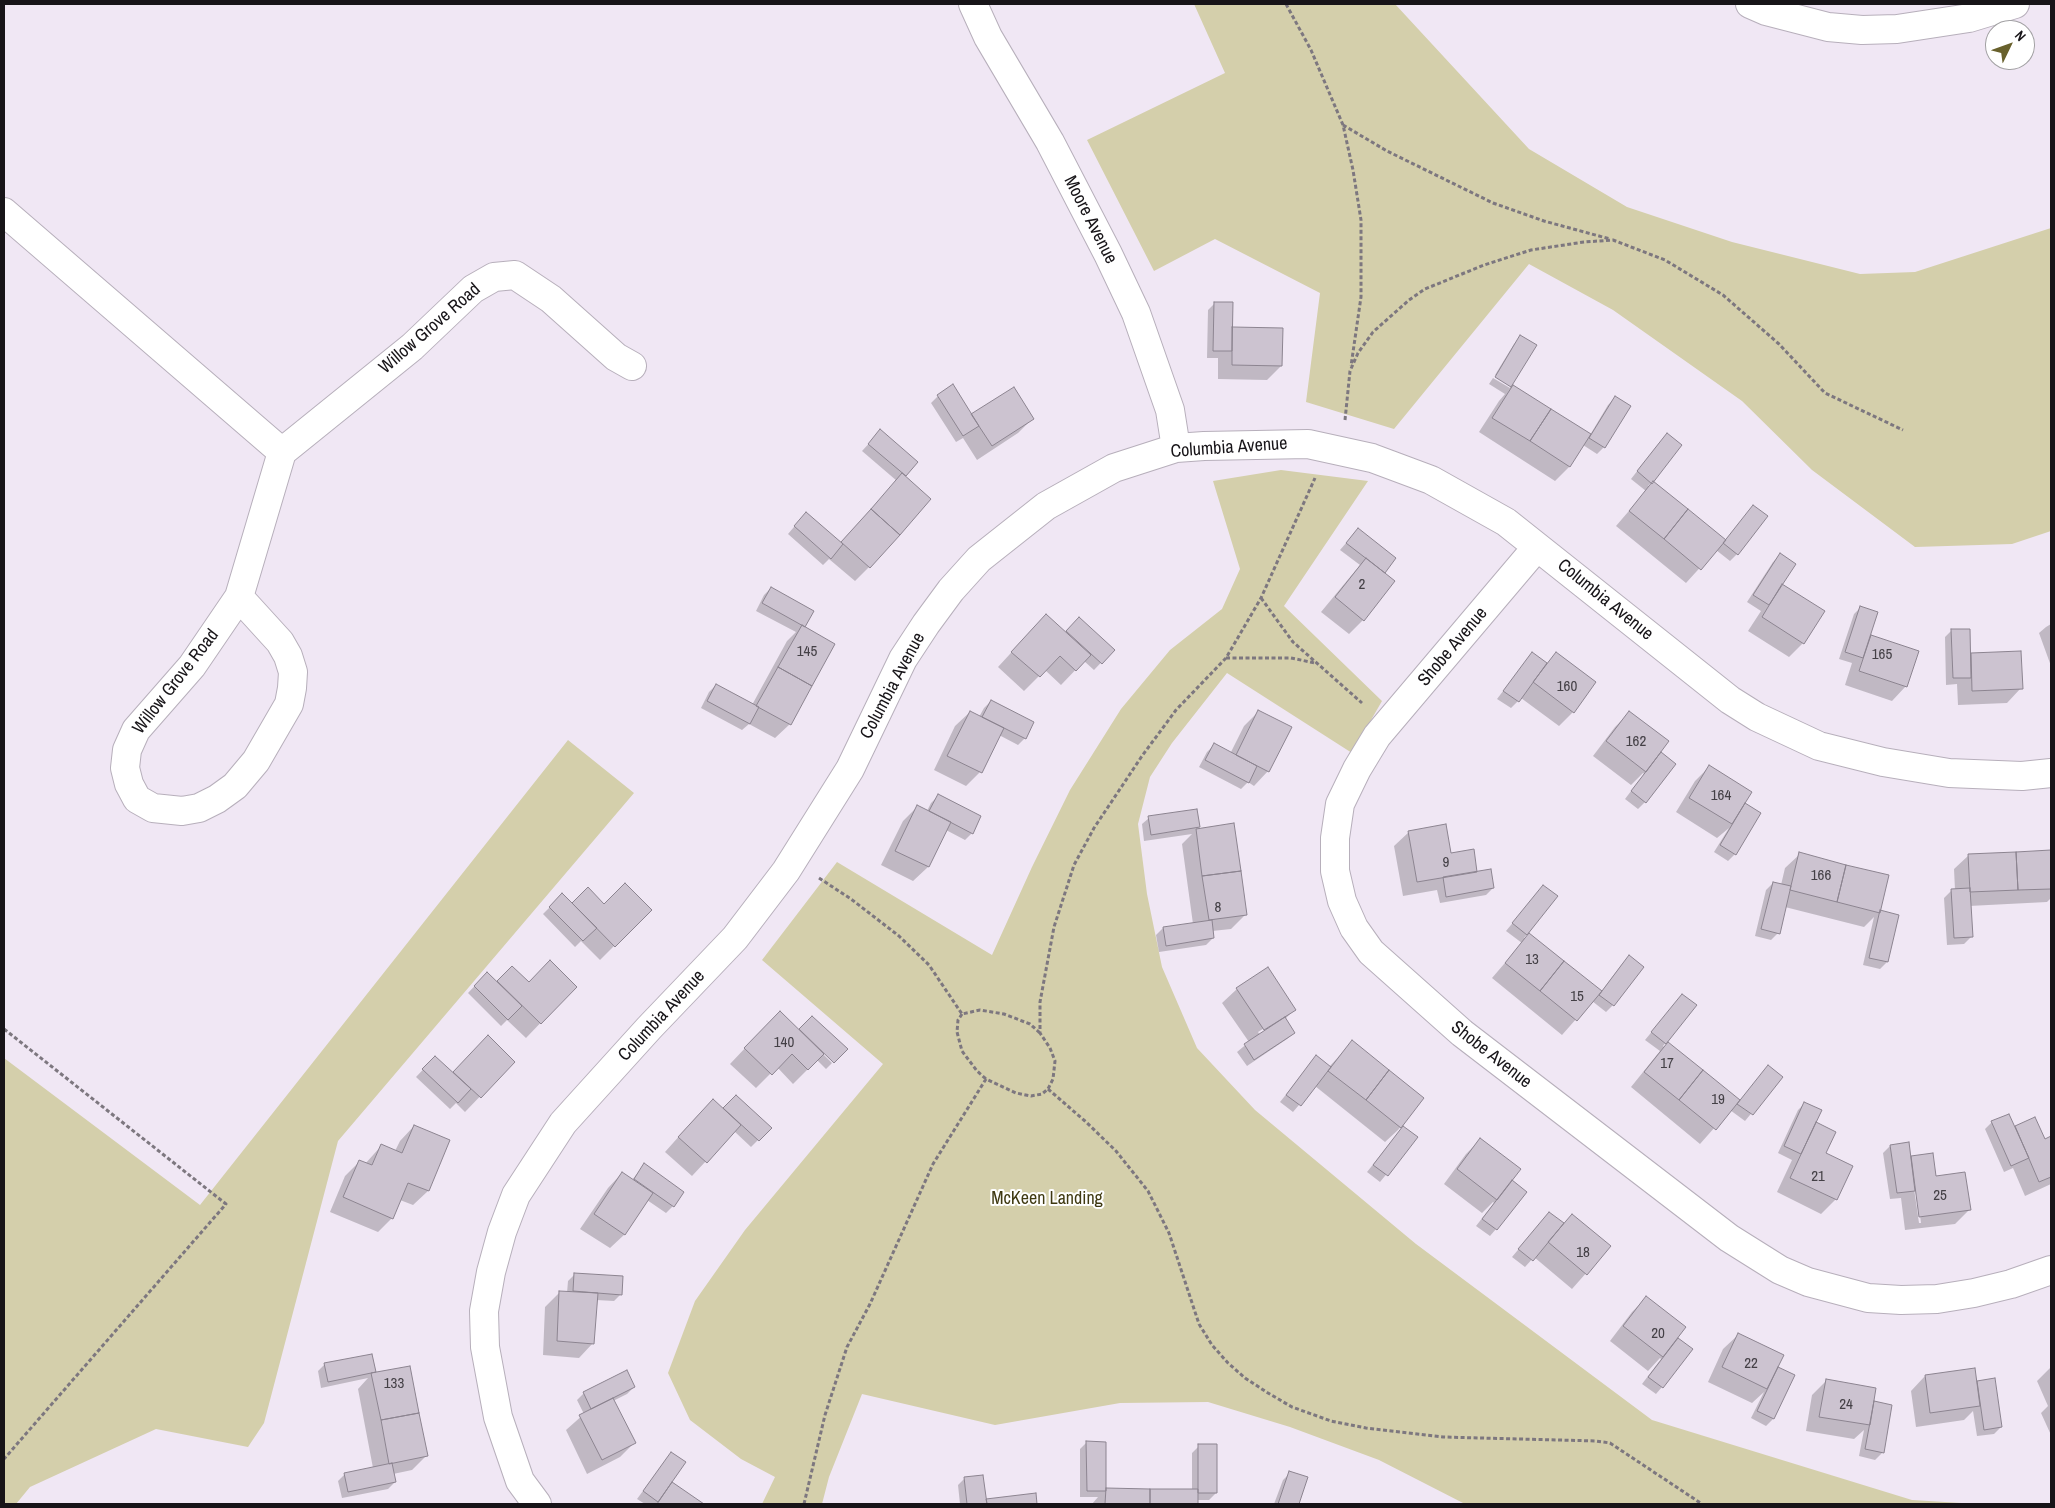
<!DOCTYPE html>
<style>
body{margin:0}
#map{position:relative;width:2055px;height:1508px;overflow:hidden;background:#f0e7f4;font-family:"Archivo Narrow",sans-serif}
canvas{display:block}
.frame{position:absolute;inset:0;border:5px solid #171418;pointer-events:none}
.north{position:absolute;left:1985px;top:20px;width:50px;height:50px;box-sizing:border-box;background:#fff;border:1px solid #a2a1a3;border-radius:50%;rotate:48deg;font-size:14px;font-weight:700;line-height:20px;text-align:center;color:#171418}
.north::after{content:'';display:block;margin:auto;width:18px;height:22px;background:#68602c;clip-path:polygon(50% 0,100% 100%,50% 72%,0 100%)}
</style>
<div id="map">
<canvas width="2055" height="1508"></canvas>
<div class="frame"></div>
<div class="north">N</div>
</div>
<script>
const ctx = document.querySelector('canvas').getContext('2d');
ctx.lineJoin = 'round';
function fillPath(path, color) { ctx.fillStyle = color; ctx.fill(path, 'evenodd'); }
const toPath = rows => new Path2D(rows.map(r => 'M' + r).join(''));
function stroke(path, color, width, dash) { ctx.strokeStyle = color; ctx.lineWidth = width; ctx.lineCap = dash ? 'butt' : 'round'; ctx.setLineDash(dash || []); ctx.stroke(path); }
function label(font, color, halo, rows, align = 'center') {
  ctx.font = font + ' "Archivo Narrow",sans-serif'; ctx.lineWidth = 4; ctx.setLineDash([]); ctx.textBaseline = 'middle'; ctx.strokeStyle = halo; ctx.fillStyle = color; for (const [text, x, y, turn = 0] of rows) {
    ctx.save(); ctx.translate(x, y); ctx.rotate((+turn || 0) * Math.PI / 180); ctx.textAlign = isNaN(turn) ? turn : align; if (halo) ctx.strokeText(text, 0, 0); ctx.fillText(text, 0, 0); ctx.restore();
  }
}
fillPath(toPath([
 [1194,4,1395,4,1529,149,1627,207,1732,242,1860,274,1915,272,2051,228,2051,531,2012,544,1915,547,1812,470,1742,401,1613,310,1529,264,1394,429,1306,402,1320,293,1215,239,1154,271,1087,140,1225,73],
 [1281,470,1368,481,1284,606,1382,701,1352,753,1227,673,1172,743,1150,777,1138,824,1147,894,1162,967,1197,1048,1255,1110,1416,1244,1652,1420,1912,1500,1978,1504,1465,1504,1379,1460,1290,1427,1208,1402,1120,1403,995,1425,862,1394,829,1477,822,1504,762,1504,775,1477,741,1459,690,1420,668,1373,695,1301,745,1230,883,1064,762,960,837,862,992,955,1032,867,1070,790,1121,709,1170,650,1222,609,1240,569,1213,481],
 [568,740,634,793,338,1141,264,1423,248,1447,156,1429,30,1487,16,1504,4,1504,4,1058,200,1205]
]), '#d4cfab');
fillPath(toPath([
 [1215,303,1231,328,1281,366,1267,380,1218,379,1218,358,1207,358,1208,310],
 [1521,337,1511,385,1590,435,1608,405,1615,398,1604,447,1597,454,1583,445,1570,466,1555,481,1479,432,1499,401,1505,394,1489,384,1493,378,1510,388,1510,385,1495,375,1514,344],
 [938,396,971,416,1032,419,1018,433,977,460,963,438,956,442,931,403],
 [874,438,916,462,904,476,869,567,855,581,829,559,823,565,788,534,799,521,840,543,897,481,862,451],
 [1660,442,1681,445,1648,486,1725,541,1753,506,1737,554,1730,561,1716,550,1686,583,1616,526,1646,491,1631,479],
 [1358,529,1394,558,1383,573,1363,620,1349,634,1321,612,1360,565,1340,550],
 [1780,555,1779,590,1803,643,1789,657,1748,631,1761,611,1747,602,1773,562],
 [771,588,804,627,790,724,775,738,749,724,742,730,701,708,709,692,716,685,752,705,787,641,796,632,756,611,764,595],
 [1861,607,1868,639,1871,636,1906,686,1892,701,1845,685,1852,663,1839,659,1854,614],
 [2051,624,2051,666,2039,633,2046,627],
 [1072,626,1113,650,1094,670,1084,661,1061,685,1045,670,1024,691,998,667,1032,630,1065,633],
 [1952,630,1969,656,1971,654,2021,688,2007,703,1958,705,1957,684,1946,685,1945,637],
 [1532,653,1546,664,1556,654,1573,712,1559,726,1521,698,1511,708,1497,699],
 [991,701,1025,738,1018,745,999,735,980,772,966,786,934,770,955,726,970,712,979,717,984,708],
 [1259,711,1268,771,1254,786,1248,782,1241,789,1199,767,1207,752,1214,745,1230,754,1244,726],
 [1629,713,1655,757,1645,802,1638,809,1625,799,1644,774,1643,773,1631,785,1593,756,1615,727],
 [1709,767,1742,808,1745,805,1735,854,1728,861,1714,852,1729,828,1717,838,1676,812,1695,781],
 [938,796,972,833,965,840,946,830,928,867,913,881,881,865,903,821,918,806,927,811,931,803],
 [1149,818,1199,827,1196,830,1233,824,1246,914,1231,929,1212,931,1213,938,1206,945,1159,952,1156,935,1163,928,1193,924,1182,844,1192,834,1144,841,1142,824],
 [1409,832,1476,871,1493,888,1486,895,1440,903,1437,890,1403,896,1394,846],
 [2051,851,2051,898,2047,902,1969,906,1971,937,1964,944,1947,945,1944,898,1951,891,1955,890,1954,869,1969,855],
 [1800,854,1879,911,1898,916,1887,962,1880,969,1863,965,1874,917,1864,927,1785,907,1778,933,1771,940,1755,936,1766,890,1773,883,1781,885,1785,868],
 [1543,886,1556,897,1524,938,1601,992,1622,964,1613,1005,1606,1012,1592,1001,1562,1035,1492,978,1522,943,1506,931],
 [562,895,572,905,604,905,650,910,600,960,581,941,575,947,543,914],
 [512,967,529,983,575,987,526,1038,507,1020,501,1026,468,993,487,973,497,983],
 [1237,989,1294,1010,1285,1019,1294,1033,1287,1039,1247,1066,1237,1052,1249,1042,1222,1003],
 [1279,1019,1279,1022,1260,1035,1258,1032],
 [1682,995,1695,1006,1663,1046,1664,1047,1668,1043,1740,1101,1768,1066,1781,1077,1745,1121,1730,1110,1700,1144,1631,1087,1660,1051,1645,1040],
 [812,1017,823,1054,832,1063,826,1069,817,1060,793,1084,777,1067,756,1088,730,1064,765,1027,799,1031],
 [1352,1042,1423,1098,1398,1130,1385,1142,1315,1086,1293,1112,1280,1102,1316,1057,1329,1067],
 [473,1051,513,1062,465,1112,456,1103,450,1109,416,1077,435,1057,452,1074],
 [736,1096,770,1128,751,1147,734,1131,692,1176,665,1152,698,1115,723,1110],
 [1805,1103,1814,1123,1825,1154,1836,1199,1821,1214,1777,1192,1792,1160,1778,1153,1798,1110],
 [1992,1122,2014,1129,2016,1127,2044,1140,2051,1137,2051,1184,2025,1196,2013,1168,2004,1172,1985,1129],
 [414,1126,448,1141,428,1191,413,1205,400,1200,392,1218,378,1232,330,1212,345,1176,360,1161,365,1164,382,1145,395,1151,400,1141],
 [1403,1127,1416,1138,1380,1182,1367,1172],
 [1480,1140,1507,1185,1496,1229,1490,1236,1476,1226,1494,1203,1493,1202,1482,1213,1444,1184,1466,1154],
 [1890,1146,1910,1157,1932,1154,1935,1178,1969,1210,1955,1224,1905,1230,1901,1198,1890,1199,1883,1153],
 [1911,1168,1914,1168,1921,1223,1919,1223],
 [644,1165,673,1206,666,1213,647,1200,625,1234,610,1248,580,1229,608,1188,622,1173,632,1180],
 [1549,1213,1563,1224,1610,1246,1572,1289,1534,1257,1525,1267,1512,1257],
 [575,1274,621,1294,614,1301,596,1300,593,1343,579,1358,543,1355,545,1307,560,1292,567,1293,568,1281],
 [1646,1298,1674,1344,1662,1387,1656,1394,1642,1384,1661,1359,1660,1358,1648,1371,1610,1341,1632,1312],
 [1738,1335,1775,1372,1778,1368,1793,1376,1773,1419,1766,1426,1751,1418,1764,1392,1752,1403,1708,1382,1723,1349],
 [325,1364,374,1371,372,1374,426,1456,412,1470,393,1474,395,1482,388,1489,342,1498,338,1481,345,1474,373,1468,358,1389,368,1378,321,1388,318,1371],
 [2051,1367,2051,1435,2041,1413,2048,1406,2037,1381],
 [1974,1369,1976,1383,1994,1380,2001,1427,1994,1434,1977,1436,1973,1411,1964,1420,1916,1427,1911,1391,1925,1376],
 [1826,1381,1872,1405,1874,1402,1882,1453,1875,1460,1859,1456,1864,1430,1854,1439,1806,1431,1812,1395],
 [634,1387,627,1394,613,1401,634,1443,620,1457,587,1474,566,1430,584,1414,577,1400,584,1393],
 [1087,1442,1104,1489,1192,1490,1192,1453,1199,1446,1216,1493,1209,1500,1197,1500,1197,1504,1092,1504,1098,1497,1080,1497,1080,1449],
 [671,1453,667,1488,673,1484,701,1504,645,1504,637,1499],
 [1290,1473,1306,1478,1297,1504,1274,1504,1283,1480],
 [965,1478,985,1501,1035,1494,1036,1504,960,1504,958,1485]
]), '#0003');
const building = toPath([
 [1214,302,1233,302,1232,351,1213,351,1214,302],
 [1232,327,1283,328,1282,366,1232,365,1232,327],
 [1520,335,1537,345,1511,387,1495,377,1520,335],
 [953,384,979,426,963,436,937,395,953,384],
 [1513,385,1551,409,1530,441,1492,418,1513,385],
 [1014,387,1034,419,992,446,971,414,1014,387],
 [1615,396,1631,406,1605,448,1589,438,1615,396],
 [1551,409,1591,434,1570,467,1530,441,1551,409],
 [880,429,918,462,906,476,868,444,880,429],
 [1667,433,1682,445,1652,484,1637,471,1667,433],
 [902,473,931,499,900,535,871,509,902,473],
 [1653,481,1688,509,1664,539,1629,511,1653,481],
 [1753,505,1768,516,1738,555,1723,543,1753,505],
 [871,509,900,535,870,568,841,542,871,509],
 [1688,509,1726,540,1701,570,1664,539,1688,509],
 [806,512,843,544,831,559,794,526,806,512],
 [1358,528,1396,558,1385,573,1346,543,1358,528],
 [1780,553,1796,564,1769,605,1753,595,1780,553],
 [1366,558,1395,581,1364,621,1335,597,1366,558],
 [1782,584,1825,611,1804,644,1762,617,1782,584],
 [771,587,814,611,805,627,762,603,771,587],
 [1860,606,1878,612,1863,658,1845,652,1860,606],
 [1046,614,1091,655,1076,671,1060,656,1040,677,1011,652,1046,614],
 [1079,617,1115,650,1102,664,1066,631,1079,617],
 [802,625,835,644,812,686,778,667,802,625],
 [1951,629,1970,629,1971,678,1953,678,1951,629],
 [1871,635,1919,651,1907,687,1859,671,1871,635],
 [2021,651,2023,689,1972,691,1971,653,2021,651],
 [1532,652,1547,663,1519,702,1503,691,1532,652],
 [1556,652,1596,682,1574,713,1533,682,1556,652],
 [778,667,812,686,791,725,756,706,778,667],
 [716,684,759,707,750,724,707,701,716,684],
 [991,700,1034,722,1026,739,982,717,991,700],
 [1258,710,1292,727,1269,772,1236,755,1258,710],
 [970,711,1004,728,982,773,947,756,970,711],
 [1629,711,1669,741,1646,772,1606,741,1629,711],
 [1214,743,1257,766,1249,783,1205,760,1214,743],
 [1661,752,1676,764,1646,803,1631,791,1661,752],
 [1709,765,1752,792,1732,824,1689,798,1709,765],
 [938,794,981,816,973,834,929,811,938,794],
 [1745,803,1761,813,1736,855,1720,845,1745,803],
 [917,805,951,822,929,867,895,851,917,805],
 [1197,809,1200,827,1151,835,1148,816,1197,809],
 [1234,823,1241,871,1202,876,1196,829,1234,823],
 [1446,824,1451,853,1474,849,1477,872,1417,882,1408,831,1446,824],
 [2051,850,2051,889,2018,890,2016,852,2051,850],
 [1799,852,1846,865,1837,902,1790,890,1799,852],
 [2016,852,2018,890,1970,892,1968,854,2016,852],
 [1846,865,1889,875,1880,913,1837,902,1846,865],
 [1491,869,1494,888,1446,897,1443,877,1491,869],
 [1241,871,1247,915,1209,920,1202,876,1241,871],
 [1773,882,1791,886,1780,934,1761,929,1773,882],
 [625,883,652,910,615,947,572,903,588,887,604,904,625,883],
 [1543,885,1558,896,1527,935,1512,923,1543,885],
 [1970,888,1973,937,1954,938,1951,889,1970,888],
 [562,893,597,928,583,941,549,907,562,893],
 [1880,910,1899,915,1888,962,1869,958,1880,910],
 [1212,920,1214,938,1166,946,1163,927,1212,920],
 [1529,933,1564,961,1540,991,1505,963,1529,933],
 [1629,955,1644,967,1614,1006,1599,995,1629,955],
 [550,960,577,987,541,1024,497,981,512,966,529,982,550,960],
 [1564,961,1602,991,1577,1021,1540,991,1564,961],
 [1268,967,1296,1010,1264,1030,1236,988,1268,967],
 [487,972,522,1006,508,1020,474,986,487,972],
 [1682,994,1697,1005,1666,1044,1651,1032,1682,994],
 [780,1011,824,1054,808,1070,792,1054,772,1075,744,1048,780,1011],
 [812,1016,848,1049,834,1063,799,1029,812,1016],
 [1285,1017,1295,1033,1254,1060,1244,1044,1285,1017],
 [488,1035,515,1062,481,1098,453,1072,488,1035],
 [1352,1040,1389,1070,1366,1100,1328,1071,1352,1040],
 [1668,1042,1703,1070,1679,1100,1644,1072,1668,1042],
 [1316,1055,1331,1067,1301,1106,1286,1095,1316,1055],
 [435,1056,471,1089,458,1103,422,1069,435,1056],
 [1768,1065,1783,1077,1753,1115,1737,1104,1768,1065],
 [1389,1070,1424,1098,1401,1128,1366,1100,1389,1070],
 [1703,1070,1740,1100,1716,1130,1679,1100,1703,1070],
 [736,1095,772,1128,759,1141,723,1108,736,1095],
 [713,1099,741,1125,707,1163,678,1137,713,1099],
 [1804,1102,1822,1110,1801,1154,1784,1146,1804,1102],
 [2009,1114,2029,1158,2011,1166,1991,1121,2009,1114],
 [2035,1117,2045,1139,2051,1136,2051,1177,2039,1182,2015,1126,2035,1117],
 [1816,1122,1836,1132,1826,1153,1853,1166,1837,1200,1790,1178,1816,1122],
 [414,1125,450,1140,429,1191,408,1183,393,1219,343,1197,359,1160,372,1165,381,1144,402,1153,414,1125],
 [1403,1126,1418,1137,1388,1176,1373,1165,1403,1126],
 [1480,1138,1521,1169,1497,1200,1457,1169,1480,1138],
 [1909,1142,1915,1191,1897,1193,1890,1145,1909,1142],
 [1933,1153,1936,1176,1965,1172,1971,1210,1919,1217,1911,1156,1933,1153],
 [644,1163,684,1192,674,1207,634,1179,644,1163],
 [622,1172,653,1193,625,1235,594,1214,622,1172],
 [1512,1180,1527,1192,1497,1230,1482,1219,1512,1180],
 [1549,1212,1564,1223,1533,1261,1518,1249,1549,1212],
 [1572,1214,1611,1246,1587,1275,1548,1242,1572,1214],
 [574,1273,623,1276,622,1295,573,1291,574,1273],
 [559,1291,598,1293,594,1344,557,1341,559,1291],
 [1646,1296,1686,1327,1663,1357,1623,1326,1646,1296],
 [1738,1333,1784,1355,1767,1389,1722,1367,1738,1333],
 [1678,1338,1693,1349,1663,1388,1648,1377,1678,1338],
 [372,1354,376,1372,328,1382,324,1363,372,1354],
 [410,1366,419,1413,381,1420,371,1373,410,1366],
 [1778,1367,1795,1375,1774,1419,1757,1411,1778,1367],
 [1975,1368,1980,1406,1930,1413,1925,1375,1975,1368],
 [627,1370,635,1387,591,1409,583,1392,627,1370],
 [1995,1378,2002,1427,1984,1430,1977,1381,1995,1378],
 [1826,1379,1876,1388,1870,1425,1819,1417,1826,1379],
 [613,1398,636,1443,602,1460,579,1415,613,1398],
 [1874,1401,1892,1405,1884,1453,1865,1449,1874,1401],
 [419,1413,428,1456,389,1464,381,1420,419,1413],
 [1086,1441,1106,1442,1106,1491,1087,1491,1086,1441],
 [1198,1444,1217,1444,1217,1493,1198,1493,1198,1444],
 [671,1452,686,1462,658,1502,643,1491,671,1452],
 [392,1463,396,1482,348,1492,344,1473,392,1463],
 [1289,1471,1308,1477,1299,1504,1278,1504,1289,1471],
 [983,1475,987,1504,967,1504,964,1477,983,1475],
 [672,1482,704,1504,657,1504,672,1482],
 [1106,1488,1150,1489,1150,1504,1105,1504,1106,1488],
 [1150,1489,1198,1489,1198,1504,1150,1504,1150,1489],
 [1036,1493,1037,1504,987,1504,986,1499,1036,1493]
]);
fillPath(building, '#ccc3d0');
stroke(building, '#8c8490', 1);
const minor = toPath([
 [973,4,988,37,1050,142,1108,254,1136,313,1170,410,1176,448],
 [1750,4,1766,11,1828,27,1862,30,1897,29,1969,18,2015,4],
 [4,212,282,452,239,597],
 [282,452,412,347,473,289,494,277,515,275,551,299,616,357,632,366],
 [1537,547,1377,736,1357,769,1340,804,1335,838,1335,871,1342,901,1354,928,1371,952,1462,1033,1729,1238,1780,1270,1808,1282,1868,1298,1901,1300,1937,1299,1974,1293,2011,1284,2051,1270],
 [239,597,280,642,288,656,293,672,292,688,289,704,256,761,235,786,217,799,199,808,182,811,153,808,137,799,129,784,125,768,127,750,136,730,192,666,239,597],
 [537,1504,520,1481,498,1417,485,1347,484,1311,491,1272,502,1232,516,1195,563,1123,649,1028,735,938,786,871,850,769,903,659,926,624,951,590,979,559,1046,506,1114,468,1176,448,1204,446,1308,444,1372,458,1431,480,1506,522,1730,700,1757,717,1819,746,1883,762,1949,773,2022,776,2051,773]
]);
stroke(minor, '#b7afbb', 30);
stroke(toPath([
 [1286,4,1311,50,1343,125,1353,170,1361,220,1361,297,1351,366],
 [1343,125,1387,151,1493,203,1544,221,1610,239],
 [1345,420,1350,371,1358,353,1373,332,1409,300,1425,289,1484,265,1531,250,1584,242,1613,240,1665,260,1723,295,1779,344,1825,393,1903,430],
 [1261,598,1293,642,1362,703],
 [1226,658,1291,658,1315,663],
 [819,878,851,899,899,936,929,965,962,1014,980,1010,1004,1014,1030,1024,1040,1033],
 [962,1014,958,1020,957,1032,962,1051,977,1071,986,1079],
 [4,1029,226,1204,4,1459],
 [1048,1089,1085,1121,1116,1151,1148,1191,1169,1233,1199,1324,1212,1345,1228,1363,1245,1378,1268,1393,1292,1407,1331,1421,1366,1428,1443,1437,1596,1441,1610,1443,1702,1504],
 [804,1504,825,1415,847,1347,870,1304,933,1164,986,1079,1016,1093,1031,1096,1042,1094,1048,1089,1053,1079,1055,1061,1050,1048,1040,1033,1040,1002,1054,927,1074,865,1094,828,1142,756,1176,710,1226,658,1261,598,1315,478]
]), '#7d777f', 3, [4, 2.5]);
stroke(minor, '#fff', 28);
label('15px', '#444046', null, [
 ["2",1362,585],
 ["145",807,652],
 ["165",1882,655],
 ["160",1567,687],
 ["162",1636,742],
 ["164",1721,796],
 ["9",1446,863],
 ["166",1821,876],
 ["8",1218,908],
 ["13",1532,960],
 ["15",1577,997],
 ["140",784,1043],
 ["17",1667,1064],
 ["19",1718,1100],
 ["21",1818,1177],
 ["25",1940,1196],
 ["18",1583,1253],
 ["20",1658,1334],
 ["22",1751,1364],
 ["133",394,1384],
 ["24",1846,1405]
]);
label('18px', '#171418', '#fff', [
 ["Moore Avenue",1090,220,63],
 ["Willow Grove Road",430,329,-41],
 ["Columbia Avenue",1229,448,-4],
 ["Columbia Avenue",1605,600,39],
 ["Shobe Avenue",1453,647,-50],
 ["Willow Grove Road",176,682,-52],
 ["Columbia Avenue",893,686,-62],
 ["Columbia Avenue",662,1016,-47],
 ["Shobe Avenue",1491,1055,38]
]);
label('18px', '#3f3911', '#fff', [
 ["McKeen Landing",1047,1199]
]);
</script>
